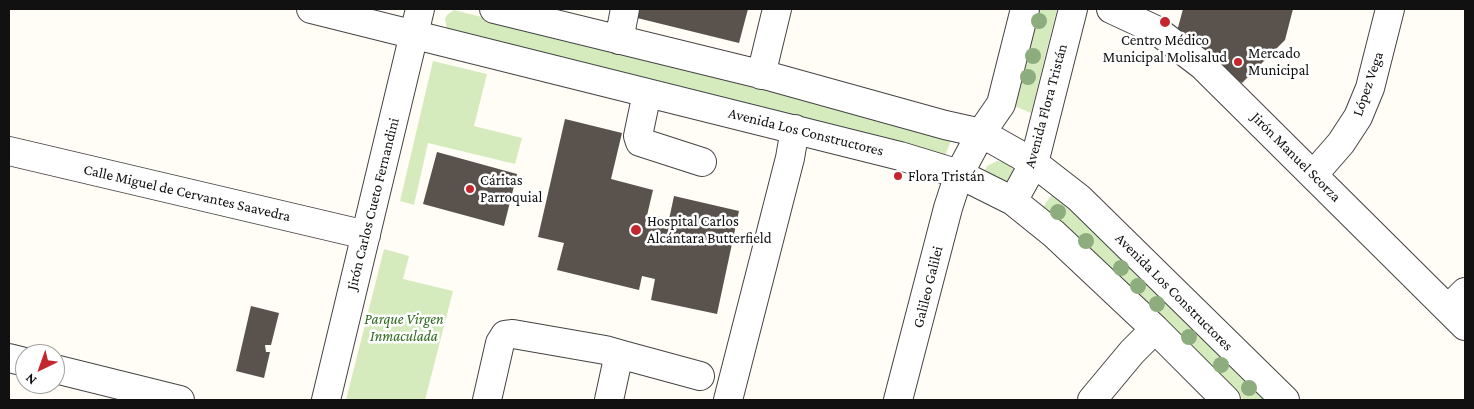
<!DOCTYPE html>
<meta charset="utf-8">
<style>
body{margin:0}
#map{position:relative;width:1474px;height:409px;overflow:hidden;background:#fffdf5;font-family:"Crimson Pro",serif}
canvas{display:block}
.frame{position:absolute;inset:0;border:10px solid #111;pointer-events:none}
.north{position:absolute;left:15px;top:344px;width:50px;height:50px;box-sizing:border-box;background:#fff;border:1px solid #a0a0a0;border-radius:50%;rotate:222deg;font-size:14px;font-weight:700;line-height:20px;text-align:center;color:#111}
.north::after{content:'';display:block;margin:auto;width:18px;height:22px;background:#c4262e;clip-path:polygon(50% 0,100% 100%,50% 72%,0 100%)}
</style>
<div id="map">
<canvas width="1474" height="409"></canvas>
<div class="frame"></div>
<div class="north">N</div>
</div>
<script>
const ctx = document.querySelector('canvas').getContext('2d');
ctx.lineJoin = 'round';
function fillPath(path, color) { ctx.fillStyle = color; ctx.fill(path, 'evenodd'); }
const toPath = rows => new Path2D(rows.map(r => 'M' + r).join(''));
function stroke(path, color, width, dash) { ctx.strokeStyle = color; ctx.lineWidth = width; ctx.lineCap = dash ? 'butt' : 'round'; ctx.setLineDash(dash || []); ctx.stroke(path); }
function label(font, color, halo, rows, align = 'center') {
  ctx.font = font + ' "Crimson Pro",serif'; ctx.lineWidth = 5; ctx.setLineDash([]); ctx.textBaseline = 'middle'; ctx.strokeStyle = halo; ctx.fillStyle = color; for (const [text, x, y, turn = 0] of rows) {
    ctx.save(); ctx.translate(x, y); ctx.rotate((+turn || 0) * Math.PI / 180); ctx.textAlign = isNaN(turn) ? turn : align; if (halo) ctx.strokeText(text, 0, 0); ctx.fillText(text, 0, 0); ctx.restore();
  }
}
fillPath(toPath([
 [1028,9,1057,9,1031,113,1005,102],
 [454,10,953,136,944,158,447,30,445,19,447,15],
 [433,61,487,74,474,126,522,138,515,164,428,143,414,205,400,201],
 [997,161,1008,163,1015,172,1012,189,982,176,987,166],
 [1055,191,1277,400,1244,400,1217,373,1039,212],
 [384,249,409,256,403,279,453,291,425,400,346,400]
]), '#d5ebbd');
fillPath(toPath([
 [631,9,748,9,739,43,629,16],
 [1183,9,1293,9,1285,40,1242,83,1176,35],
 [565,119,622,133,611,179,653,190,645,224,667,229,674,196,739,211,717,314,651,300,655,279,642,276,639,290,557,270,564,243,538,237],
 [437,152,517,174,504,226,423,204],
 [251,306,279,313,271,345,265,345,266,352,270,352,264,378,236,371]
]), '#5a524d');
const minor = toPath([
 [311,9,900,156,959,174,1013,201,1054,234,1155,329,1226,400],
 [494,9,772,77,945,125,981,133,1034,163,1079,198,1285,400],
 [1111,9,1156,30,1203,66,1465,326],
 [619,40,625,9],
 [761,75,777,9],
 [647,93,638,136,640,142,702,162],
 [9,151,366,235],
 [1314,174,1341,143,1358,117,1370,88,1390,9],
 [1013,201,1034,163,1073,9],
 [1448,309,1465,292],
 [619,354,700,376],
 [9,358,25,362],
 [55,369,180,400],
 [326,400,420,9],
 [487,400,500,343,505,335,513,334,605,350,619,354,609,400],
 [728,400,790,158,795,129],
 [898,400,948,208,959,174,981,133,1001,104,1025,9],
 [1092,400,1132,352,1155,329]
]);
stroke(minor, '#444', 30);
stroke(minor, '#fff', 28);
ctx.fillStyle = '#8dad7f';
for (const [x, y] of [
 [1039,21],
 [1033,56],
 [1028,77],
 [1058,212],
 [1086,241],
 [1121,268],
 [1138,286],
 [1157,304],
 [1189,337],
 [1221,365],
 [1249,388]
]) { ctx.beginPath(); ctx.arc(x, y, 8, 0, 2 * Math.PI); ctx.fill(); }
for (const [x, y, r, color] of [
 [1165,22,6,"#c4262e"],
 [1238,62,5,"#c4262e"],
 [898,176,5,"#c4262e"],
 [470,189,5,"#c4262e"],
 [636,230,6,"#c4262e"]
]) { const dot = new Path2D(); dot.arc(x, y, r, 0, 2 * Math.PI); ctx.fillStyle = color; ctx.fill(dot); stroke(dot, '#fff', 2); }
label('15px', '#111', '#fff', [
 ["Centro Médico",1165,40,"center"],
 ["Municipal Molisalud",1165,57,"center"],
 ["Mercado",1248,53],
 ["Municipal",1248,70],
 ["Flora Tristán",908,176],
 ["Cáritas",480,180],
 ["Parroquial",480,197],
 ["Hospital Carlos",647,221],
 ["Alcántara Butterfield",647,238]
], 'left');
label('15px', '#111', '#fff', [
 ["López Vega",1368,84,-71],
 ["Avenida Flora Tristán",1046,106,-75],
 ["Avenida Los Constructores",806,132,14],
 ["Jirón Manuel Scorza",1296,157,45],
 ["Calle Miguel de Cervantes Saavedra",187,193,13],
 ["Jirón Carlos Cueto Fernandini",373,204,-76],
 ["Galileo Galilei",928,287,-76],
 ["Avenida Los Constructores",1174,292,45]
]);
label('italic 15px', '#2f6b1f', '#fff', [
 ["Parque Virgen",404,319],
 ["Inmaculada",404,336]
]);
</script>
